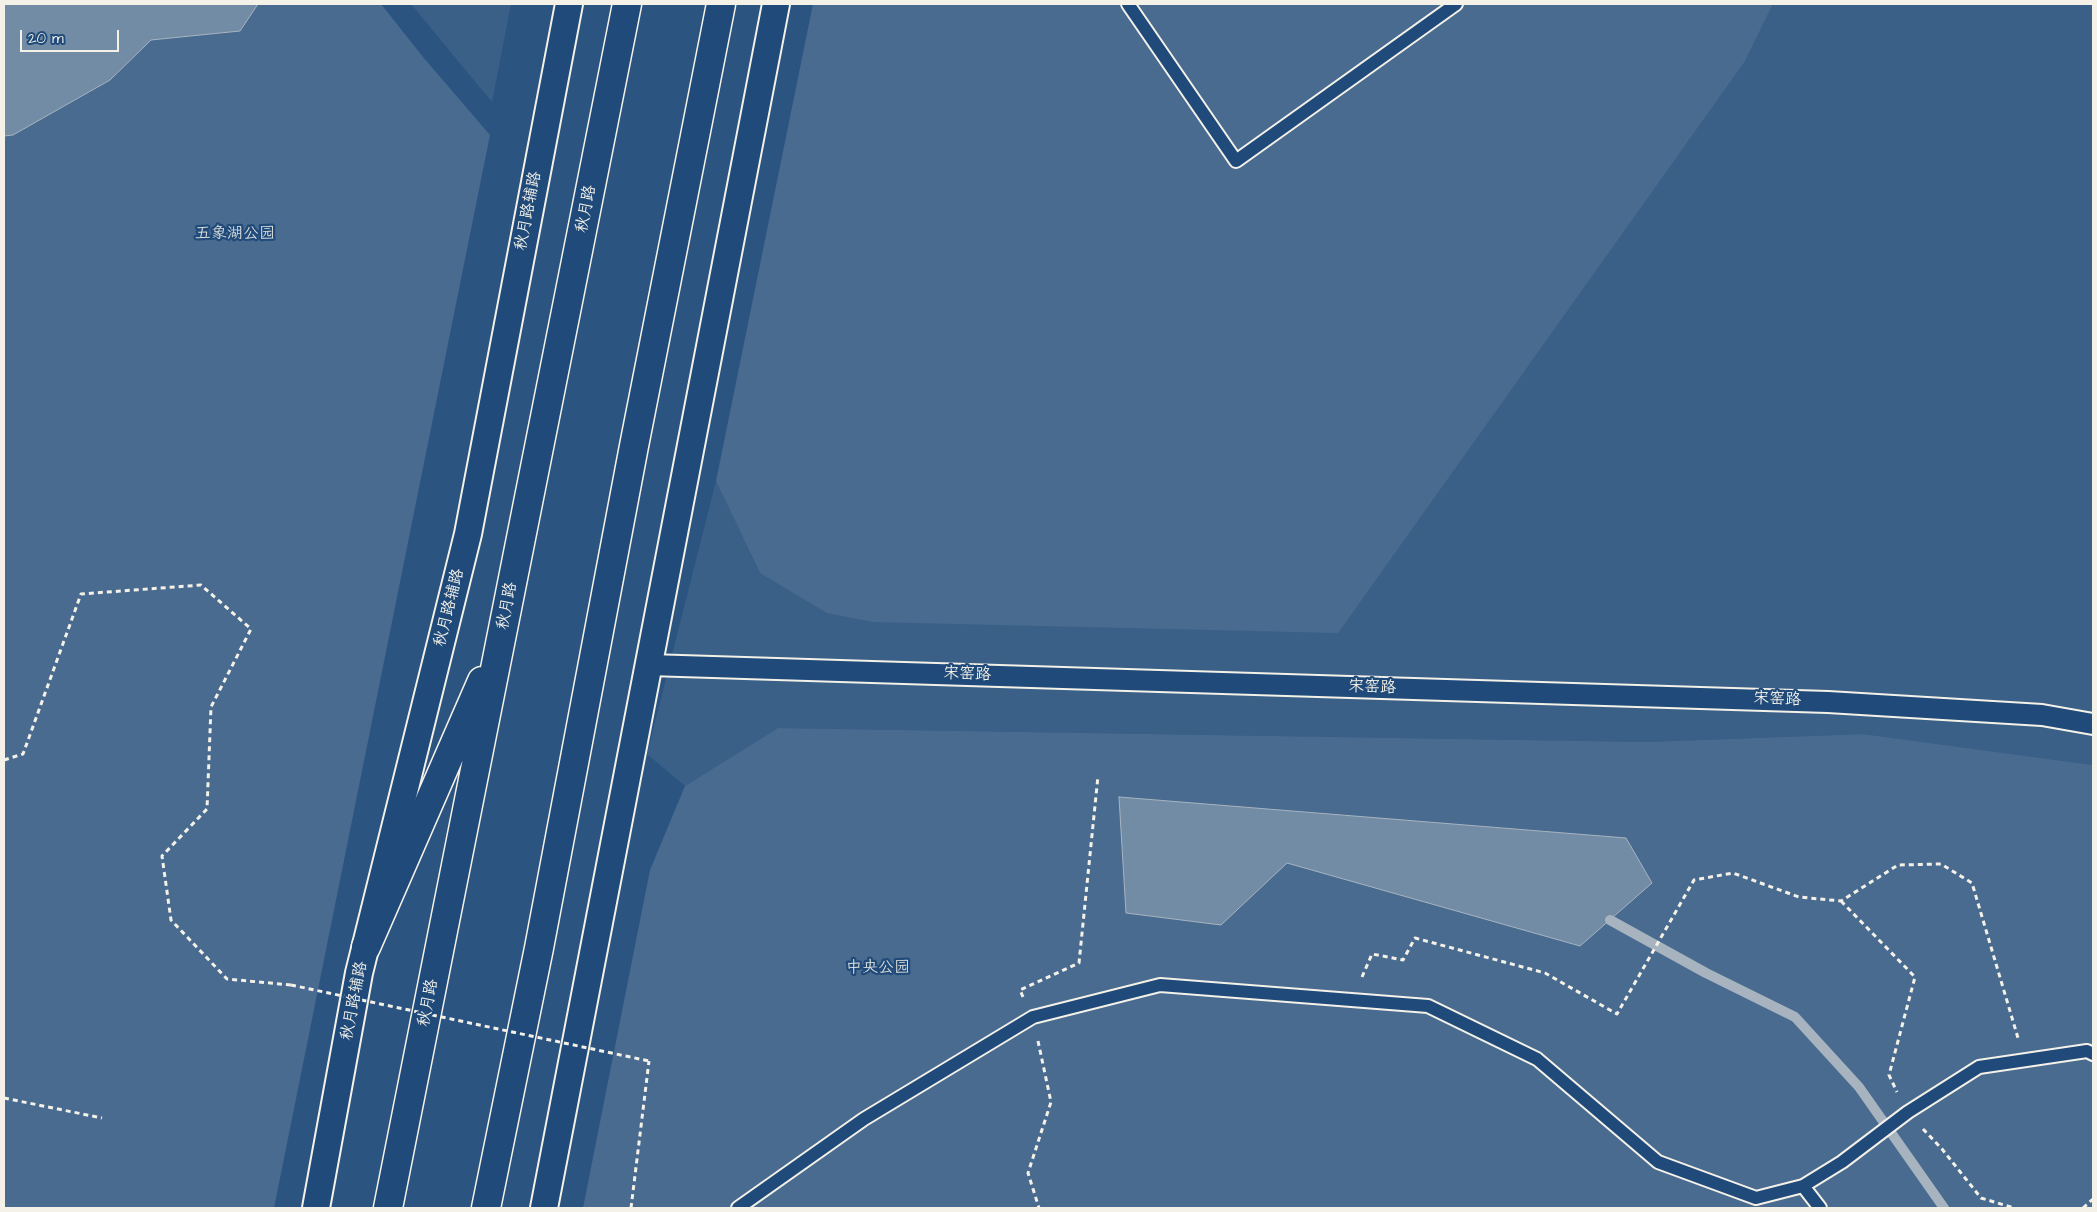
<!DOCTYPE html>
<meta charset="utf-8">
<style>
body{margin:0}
#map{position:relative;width:2097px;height:1212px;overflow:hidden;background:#2c5481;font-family:"Architects Daughter",sans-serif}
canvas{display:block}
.frame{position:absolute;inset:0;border:5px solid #f4f1e8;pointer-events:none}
.scale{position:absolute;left:20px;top:30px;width:99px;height:22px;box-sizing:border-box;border:2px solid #f4f1e8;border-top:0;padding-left:6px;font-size:15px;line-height:18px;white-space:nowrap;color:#f4f1e8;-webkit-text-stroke:4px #1f4a7a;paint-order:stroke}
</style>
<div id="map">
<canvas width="2097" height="1212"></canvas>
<div class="frame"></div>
<div class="scale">20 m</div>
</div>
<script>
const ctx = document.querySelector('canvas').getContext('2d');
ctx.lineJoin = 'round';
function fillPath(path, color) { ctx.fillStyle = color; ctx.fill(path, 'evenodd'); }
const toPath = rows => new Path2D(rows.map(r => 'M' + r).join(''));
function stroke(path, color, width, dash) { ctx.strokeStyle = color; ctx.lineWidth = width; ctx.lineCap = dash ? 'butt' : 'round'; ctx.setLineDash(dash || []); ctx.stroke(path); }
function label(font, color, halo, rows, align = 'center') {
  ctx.font = font + ' "Architects Daughter","LXGW WenKai TC",sans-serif'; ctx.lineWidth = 4.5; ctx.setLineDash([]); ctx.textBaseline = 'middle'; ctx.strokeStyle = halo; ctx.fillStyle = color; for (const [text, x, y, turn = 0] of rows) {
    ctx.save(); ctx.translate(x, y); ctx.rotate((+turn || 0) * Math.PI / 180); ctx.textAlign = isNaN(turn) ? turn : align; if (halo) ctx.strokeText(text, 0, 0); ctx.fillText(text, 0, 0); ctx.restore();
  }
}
fillPath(toPath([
 [411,4,511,4,492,102],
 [1773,4,2093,4,2093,765,1863,734,1647,742,778,728,685,786,647,754,716,481,760,573,1745,61]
]), '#3b6088');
fillPath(toPath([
 [4,4,381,4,423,57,490,135,274,1208,4,1208],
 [813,4,1773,4,1745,61,1338,633,873,622,827,613,760,573,716,481],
 [778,728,1647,742,1863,734,2093,765,2093,1208,583,1208,650,870,685,786]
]), '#496b90');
const water = toPath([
 [4,4,258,4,240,31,151,40,110,80,13,135,4,136,4,4],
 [1119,797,1626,838,1652,883,1580,946,1287,863,1221,925,1126,913,1119,797]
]);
fillPath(water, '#738ca6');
stroke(water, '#a7b4c0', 1);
stroke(toPath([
 [1610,920,1706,973,1795,1017,1859,1087,1944,1208]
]), '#a7b4c0', 10);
const service = toPath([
 [1128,4,1236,161,1456,4],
 [1803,1186,1820,1208],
 [738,1208,864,1119,1033,1017,1160,985,1428,1006,1537,1059,1658,1162,1756,1198,1803,1186,1842,1162,1908,1112,1979,1067,2087,1051,2093,1054]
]);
const pedestrian = toPath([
 [649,665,1828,702,2042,715,2093,724]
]);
const minor = toPath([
 [316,1208,359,973,468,534,569,4],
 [544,1208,776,4]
]);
const secondary = toPath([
 [366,947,482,681],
 [388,1208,627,4],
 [486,1208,539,948,634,446,721,4]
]);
stroke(service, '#f4f1e8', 16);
stroke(pedestrian, '#f4f1e8', 24);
stroke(minor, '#f4f1e8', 30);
stroke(secondary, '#f4f1e8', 31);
stroke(toPath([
 [4,760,23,754,81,594,201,585,251,629,211,707,207,809,162,856,171,920,227,979,291,985],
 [1841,901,1915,977,1889,1075,1897,1092],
 [1362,977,1372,954,1403,960,1415,938,1545,973,1617,1014,1694,880,1733,873,1799,897,1841,901,1898,865,1941,864,1972,883,2018,1038],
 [1023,997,1020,990,1079,963,1098,776],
 [1038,1041,1051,1102,1028,1173,1039,1208],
 [4,1098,102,1118],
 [1923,1129,1942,1149,1981,1198,2014,1208],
 [631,1208,649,1061],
 [2083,1208,2093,1199]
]), '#f4f1e8', 3, [5, 4]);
stroke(service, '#1f4a7a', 12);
stroke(pedestrian, '#1f4a7a', 20);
stroke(minor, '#1f4a7a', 26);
stroke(secondary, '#1f4a7a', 28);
stroke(toPath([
 [291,985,649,1061]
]), '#f4f1e8', 3, [5, 4]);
label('16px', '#f4f1e8', '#1f4a7a', [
 ["秋月路",587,209,-79],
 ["秋月路辅路",529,211,-79],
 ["秋月路",508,606,-79],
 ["秋月路辅路",450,608,-76],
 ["宋窑路",967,675,2],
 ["宋窑路",1372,688,2],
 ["宋窑路",1777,700,2],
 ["秋月路辅路",355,1001,-79],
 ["秋月路",429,1003,-79]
]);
label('16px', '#dadddb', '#1f4a7a', [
 ["五象湖公园",235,235],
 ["中央公园",878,969]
]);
</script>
